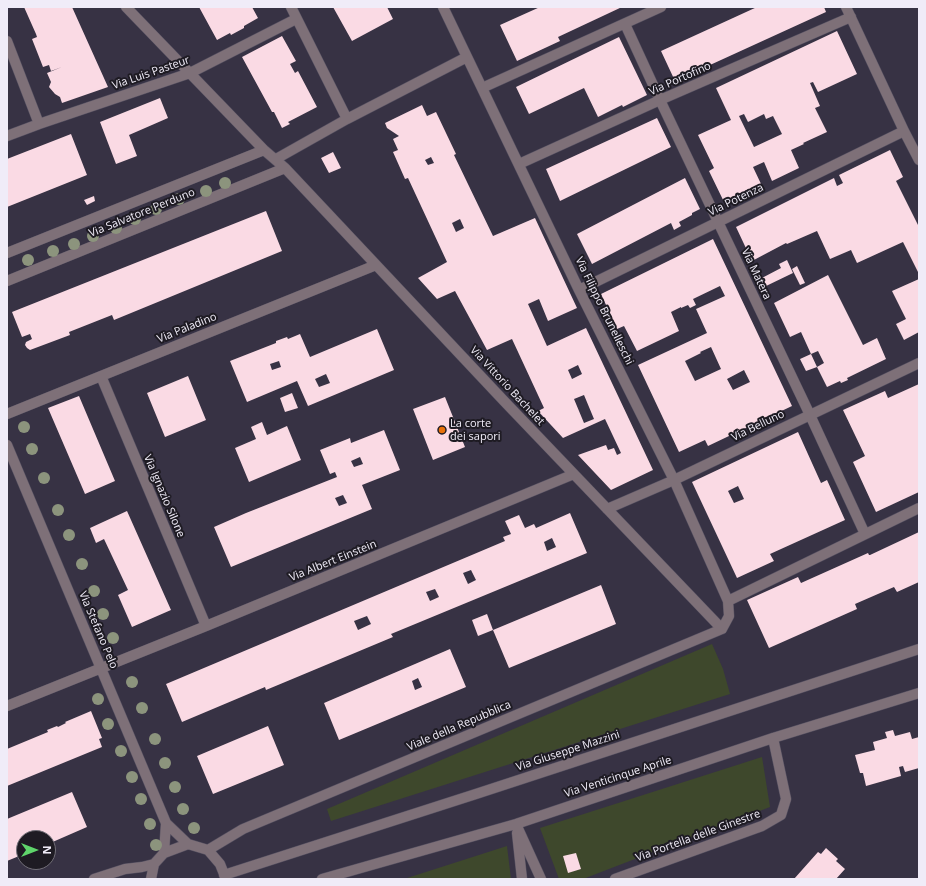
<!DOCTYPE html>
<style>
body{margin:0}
#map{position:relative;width:926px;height:886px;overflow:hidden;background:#373244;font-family:"Open Sans",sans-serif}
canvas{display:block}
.frame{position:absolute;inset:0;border:8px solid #f0ecf8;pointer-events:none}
.north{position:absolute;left:16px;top:830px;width:40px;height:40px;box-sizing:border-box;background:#1e1b23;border:1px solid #726f78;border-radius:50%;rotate:90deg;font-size:11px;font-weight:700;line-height:16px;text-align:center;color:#f0ecf8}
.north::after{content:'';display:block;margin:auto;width:14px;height:18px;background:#5fd56b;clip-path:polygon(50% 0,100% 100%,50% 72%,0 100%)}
</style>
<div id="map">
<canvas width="926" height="886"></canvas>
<div class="frame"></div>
<div class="north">N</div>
</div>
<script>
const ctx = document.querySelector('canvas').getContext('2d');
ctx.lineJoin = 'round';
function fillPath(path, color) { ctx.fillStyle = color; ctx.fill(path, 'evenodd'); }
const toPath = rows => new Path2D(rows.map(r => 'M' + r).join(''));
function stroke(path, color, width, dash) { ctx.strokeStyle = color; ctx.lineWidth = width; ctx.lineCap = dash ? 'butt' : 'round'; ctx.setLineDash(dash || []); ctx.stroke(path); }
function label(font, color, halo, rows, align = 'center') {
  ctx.font = font + ' "Open Sans",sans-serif'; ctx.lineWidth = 4; ctx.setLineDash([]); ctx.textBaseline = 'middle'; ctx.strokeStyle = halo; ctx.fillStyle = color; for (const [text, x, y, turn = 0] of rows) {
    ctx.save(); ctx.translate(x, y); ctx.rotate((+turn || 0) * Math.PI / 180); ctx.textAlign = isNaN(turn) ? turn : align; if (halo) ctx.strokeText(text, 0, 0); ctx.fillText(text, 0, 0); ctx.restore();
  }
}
fillPath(toPath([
 [712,644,723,669,730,694,331,821,327,809],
 [762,757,770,807,583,879,559,879,540,828],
 [507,846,511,879,404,879]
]), '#3e482c');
fillPath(toPath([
 [24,7,72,7,108,87,62,103,60,97,55,94,49,87,51,82,47,73,62,67,51,71,49,65,43,67,32,39,37,37,36,34],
 [199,7,252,7,258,18,244,26,244,28,231,35,230,33,217,40],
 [333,7,387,7,393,19,352,41],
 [540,7,622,7,558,37,560,41,517,61,500,25],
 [757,7,824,7,826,12,675,81,661,51],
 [837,31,857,74,818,92,813,82,810,83,820,106,815,108,827,132,803,143,804,144,791,150,799,168,772,181,764,162,753,167,762,186,725,204,709,171,714,168,698,135,731,120,716,88],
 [744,114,748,122,764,114,766,119,773,116,782,134,754,147,739,116],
 [282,36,296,61,290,64,295,73,298,71,317,107,288,122,290,124,282,128,274,112,272,112,242,57],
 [619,37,647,95,623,107,622,105,598,117,584,88,529,114,516,87],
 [160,98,168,118,129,135,137,156,116,164,100,122],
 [422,105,427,116,436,112,456,154,454,155,493,236,535,218,577,308,548,321,539,299,528,304,547,346,586,328,653,470,611,490,578,455,606,445,608,450,614,448,617,455,621,453,605,419,563,438,538,411,544,408,512,339,487,350,455,291,437,299,418,278,447,262,408,178,405,179,393,152,398,150,393,139,399,136,387,128,385,123],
 [431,157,434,163,428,165,425,160],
 [460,219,464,228,456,232,452,223],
 [578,365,582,374,572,379,568,370],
 [584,395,594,419,584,423,574,399],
 [657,118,671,147,560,201,546,169],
 [71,134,87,175,7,207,7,159],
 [890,150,903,177,896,181,919,227,919,274,903,242,857,263,851,250,830,259,817,231,787,244,786,243,752,261,736,227,834,178,837,186,843,183,839,175],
 [333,152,341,168,329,173,321,158],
 [685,178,700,209,692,213,692,215,679,222,681,226,674,230,671,223,592,264,577,234],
 [94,196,95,201,87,205,84,200],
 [266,211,282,251,114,320,112,315,69,332,70,335,30,350,27,348,25,345,26,342,32,339,30,334,22,337,12,312],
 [713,239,792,406,708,446,705,440,679,452,638,365,707,333,696,309,725,296,720,286,693,299,696,305,690,308,688,305,681,308,681,307,671,312,679,331,637,351,624,326,617,329,601,294],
 [711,347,721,369,695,381,685,361,701,353,700,352],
 [744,370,750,382,733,390,727,379],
 [787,260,793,273,764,287,760,279,781,268,779,264],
 [797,266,805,283,800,285,792,269],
 [828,275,863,345,877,338,886,359,847,378,848,380,841,383,840,381,827,387,817,367,824,363,818,351,811,354,801,332,790,337,774,303],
 [919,279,919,332,904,340,896,324,906,319,892,291],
 [377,329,394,370,308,406,297,381,247,402,230,361,276,343,276,341,287,337,288,339,300,334,310,357],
 [279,361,281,367,272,370,270,364],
 [326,374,330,383,319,387,315,379],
 [811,354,817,367,806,371,800,359],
 [188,376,206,420,165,437,147,393],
 [919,384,919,492,876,512,853,462,865,456,843,410,885,391,888,398],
 [292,393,298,408,285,412,280,398],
 [79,396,115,481,85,494,48,408],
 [445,397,465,447,433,460,413,409],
 [262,422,267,435,287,426,301,460,249,482,235,448,256,439,251,427],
 [384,430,400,470,362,485,372,509,231,567,214,527,246,513,337,477,335,472,330,474,320,450,350,438,351,443],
 [360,457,363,464,354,467,351,461],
 [343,495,347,503,339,506,335,498],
 [798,432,821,483,827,480,845,520,770,554,774,561,737,578,692,482],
 [738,486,744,499,734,503,728,491],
 [127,511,171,610,132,627,118,595,128,590,104,539,96,543,90,528],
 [570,513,587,553,391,634,393,637,266,690,265,687,182,722,166,684,505,541,503,537,511,534,505,521,519,515,525,528,534,524,536,528],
 [552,538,556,547,547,551,544,542],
 [471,570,476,580,468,584,463,573],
 [435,589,439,597,430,601,426,592],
 [367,616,371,624,358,630,354,621],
 [919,532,919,582,897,592,894,587,855,604,857,609,769,648,747,600,798,577,801,583,868,553,869,555,870,555],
 [601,585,616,624,509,668,493,630],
 [487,614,493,630,478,636,472,620],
 [450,649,466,687,339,740,324,703],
 [418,678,422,687,415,690,412,681],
 [91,711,102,738,99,739,102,747,7,786,7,749,48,732,47,730,57,726,58,727,66,723,65,722],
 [268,726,284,765,213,794,197,756],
 [893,730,895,736,910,732,912,739,919,737,919,768,905,772,903,766,899,767,901,776,866,786,863,773,860,773,855,755,875,750,873,742,887,738,885,732],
 [72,792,87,827,48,844,48,838,24,838,24,854,7,861,7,819],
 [826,848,838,859,836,861,845,869,836,879,794,879,818,852,821,854],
 [576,853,581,869,568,873,563,856]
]), '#fadae4');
const minor = toPath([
 [126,7,264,150,285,168,504,401,722,629],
 [291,7,347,119],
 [443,7,579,290,674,480,728,601,729,616,722,629],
 [846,7,904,131,919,160],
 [625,24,660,100,810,415,865,534],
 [7,41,39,124],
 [482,88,661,7],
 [7,136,39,124,190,73,296,19],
 [276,159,347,119,467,57],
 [519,164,660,100,851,17],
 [7,253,264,150],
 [7,281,285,168],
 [579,290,904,131],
 [101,376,206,626],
 [7,414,376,265],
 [7,445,166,823],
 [607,509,674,480,919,363],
 [728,601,919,508],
 [7,706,206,626,574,474],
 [516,824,541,879],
 [517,833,522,879],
 [208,850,243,829,722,629],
 [164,853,166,823,188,844],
 [224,875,479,793,919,649],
 [94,879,125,869,142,867,154,864],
 [151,879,154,864,164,853,188,844,208,850,220,864,226,879],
 [322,879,516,824,773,738,919,693],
 [615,879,762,826,781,815,786,799,773,738]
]);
stroke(minor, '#555061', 11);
stroke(minor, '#7e7078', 10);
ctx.fillStyle = '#8c947d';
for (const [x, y] of [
 [225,183],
 [206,191],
 [179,199],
 [156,209],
 [135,219],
 [116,228],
 [93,236],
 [74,244],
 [53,251],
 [28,260],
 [24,427],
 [32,449],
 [44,478],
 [58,510],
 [69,535],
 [82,564],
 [94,591],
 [103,614],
 [113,638],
 [132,682],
 [98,699],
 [142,708],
 [108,724],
 [155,739],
 [121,751],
 [165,763],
 [132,777],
 [175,787],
 [141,799],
 [183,809],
 [150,824],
 [194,828],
 [156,845]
]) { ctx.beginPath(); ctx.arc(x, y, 6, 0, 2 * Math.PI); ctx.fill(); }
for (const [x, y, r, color] of [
 [442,430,4,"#e8710a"]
]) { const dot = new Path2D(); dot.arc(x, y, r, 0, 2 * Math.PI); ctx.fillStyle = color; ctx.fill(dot); stroke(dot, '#1e1b23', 1.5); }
label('11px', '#f0ecf8', '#1e1b23', [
 ["Via Luis Pasteur",151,73,-19],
 ["Via Portofino",680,79,-24],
 ["Via Potenza",736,200,-26],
 ["Via Salvatore Perduno",142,213,-22],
 ["Via Matera",756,274,65],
 ["Via Filippo Brunelleschi",604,311,64],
 ["Via Paladino",187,328,-22],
 ["Via Vittorio Bachelet",507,386,47],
 ["Via Belluno",758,426,-26],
 ["Via Ignazio Silone",164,496,67],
 ["Via Albert Einstein",333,561,-22],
 ["Via Stefano Pelo",98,630,67],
 ["Viale della Repubblica",459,726,-23],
 ["Via Giuseppe Mazzini",568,751,-18],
 ["Via Venticinque Aprile",618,777,-18],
 ["Via Portella delle Ginestre",698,836,-20]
]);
label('11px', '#f0ecf8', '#1e1b23', [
 ["La corte",450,424],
 ["dei sapori",450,437]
], 'left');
</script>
